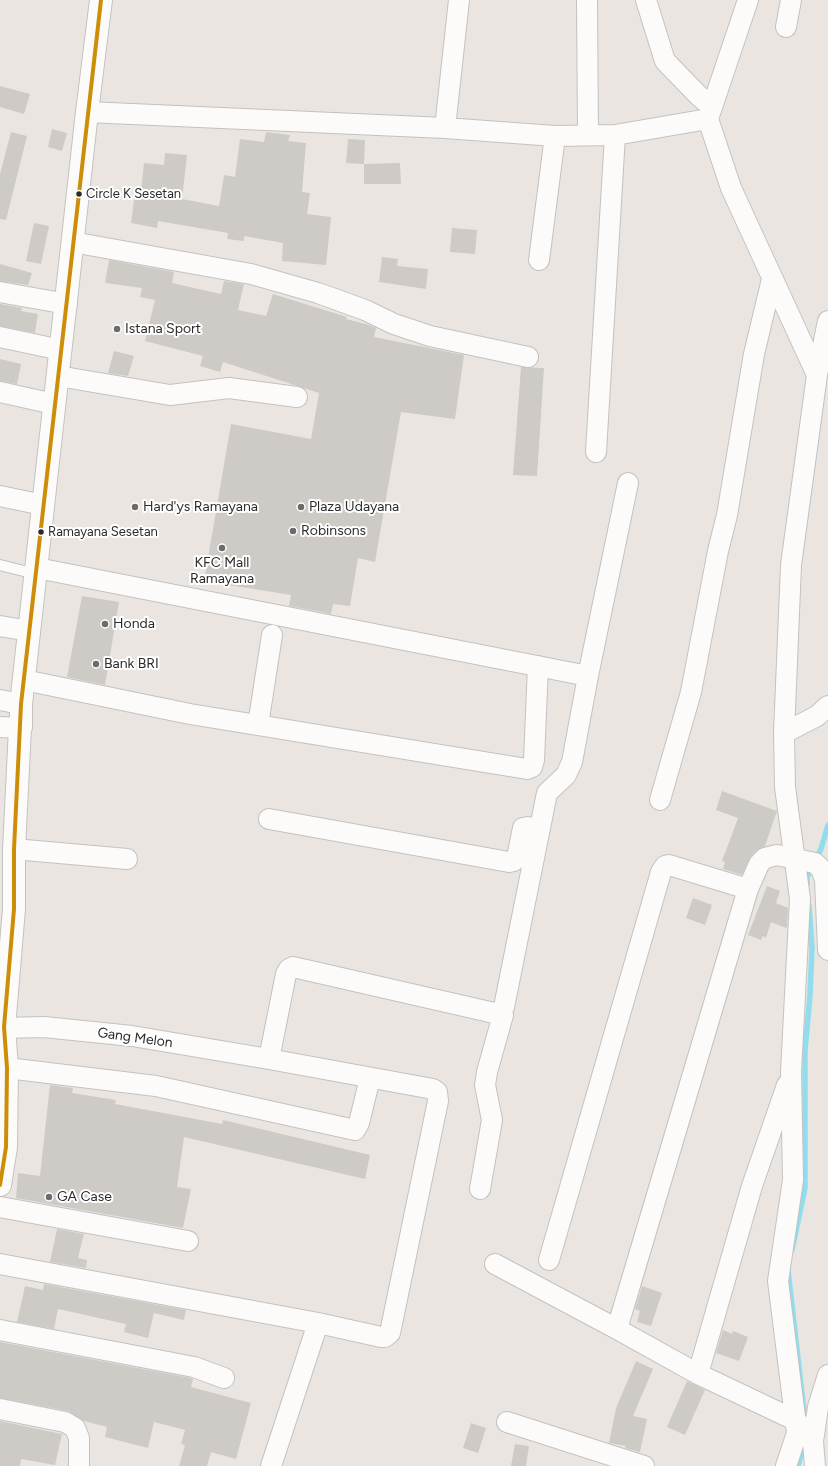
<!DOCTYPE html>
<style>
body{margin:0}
canvas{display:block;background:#eae5e0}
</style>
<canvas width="828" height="1466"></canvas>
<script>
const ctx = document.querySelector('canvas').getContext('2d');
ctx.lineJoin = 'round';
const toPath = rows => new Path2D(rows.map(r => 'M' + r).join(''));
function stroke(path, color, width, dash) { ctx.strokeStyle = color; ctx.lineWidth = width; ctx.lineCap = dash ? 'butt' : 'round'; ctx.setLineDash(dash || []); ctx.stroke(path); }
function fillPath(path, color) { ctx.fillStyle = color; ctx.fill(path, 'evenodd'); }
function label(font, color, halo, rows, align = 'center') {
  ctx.font = font + ' Figtree,sans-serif'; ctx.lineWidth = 4; ctx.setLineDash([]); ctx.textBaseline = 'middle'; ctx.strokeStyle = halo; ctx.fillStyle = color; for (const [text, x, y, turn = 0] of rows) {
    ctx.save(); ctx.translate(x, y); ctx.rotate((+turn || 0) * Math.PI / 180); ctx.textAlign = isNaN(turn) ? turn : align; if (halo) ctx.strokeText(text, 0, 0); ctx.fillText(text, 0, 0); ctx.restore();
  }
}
stroke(toPath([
 [807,884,807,877,821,849,828,825],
 [792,1250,805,1188,805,1051,810,995,812,948,809,906],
 [788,1270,804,1411],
 [798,1466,805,1441]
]), '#92dded', 5.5);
fillPath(toPath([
 [0,86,30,94,24,114,0,107],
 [52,129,67,133,62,151,48,147],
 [11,132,27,136,6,220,0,219,0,174],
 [266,132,290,135,288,141,306,143,302,192,310,193,307,214,331,217,326,265,282,261,283,243,244,236,244,241,227,239,228,233,158,221,157,228,131,223,134,200,140,200,144,163,164,165,165,153,187,155,182,199,219,206,224,175,235,177,240,139,264,142],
 [348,139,365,140,364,164,400,163,401,184,364,184,364,164,346,163],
 [34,223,49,226,41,264,26,261],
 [452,228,477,230,475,254,450,252],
 [382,257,398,259,397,266,428,269,426,289,379,282],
 [109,260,174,272,172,283,221,294,224,281,244,284,238,310,266,316,273,294,347,317,346,319,369,325,376,328,374,337,464,355,455,419,401,412,375,562,358,558,350,606,333,604,331,614,322,612,289,606,291,595,204,581,231,424,311,439,319,393,223,362,220,372,200,366,203,356,145,341,155,300,140,297,142,288,105,283],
 [0,264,32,273,28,285,0,281],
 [0,304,22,308,21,311,38,314,35,333,0,326],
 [114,351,134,356,128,376,108,373],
 [0,359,21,364,17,384,0,381],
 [521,367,544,368,537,476,513,475],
 [82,596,119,602,105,685,67,677],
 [722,791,777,811,765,846,757,850,751,856,742,875,723,869,725,862,722,861,738,818,716,810],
 [767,886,780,891,776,903,788,908,787,927,786,928,771,922,766,938,763,936,761,940,748,935],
 [693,898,712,905,705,925,686,918],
 [50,1085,73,1088,72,1093,116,1100,115,1104,222,1124,223,1120,370,1155,365,1179,184,1137,177,1187,191,1189,183,1228,16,1198,18,1173,40,1176],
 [57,1229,84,1234,78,1258,87,1260,86,1268,50,1262],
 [44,1284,186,1310,184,1320,154,1313,148,1338,124,1332,126,1324,58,1309,54,1329,17,1322,25,1286,43,1290],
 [642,1286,662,1293,651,1326,637,1322,640,1311,635,1309],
 [723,1330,732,1334,733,1331,748,1337,739,1361,716,1353],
 [0,1342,191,1378,193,1379,191,1387,251,1403,236,1459,211,1452,207,1466,179,1466,185,1445,181,1444,185,1430,154,1422,148,1448,105,1437,107,1427,84,1421,68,1411,0,1398],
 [636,1361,653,1369,633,1416,647,1419,640,1452,625,1448,626,1446,609,1443,616,1408],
 [687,1381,705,1390,685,1435,667,1427],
 [0,1421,62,1434,55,1465,21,1459,20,1466,0,1466],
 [471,1423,486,1428,478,1453,463,1448],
 [515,1444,529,1446,526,1466,511,1466]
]), '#cecbc7');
const service = toPath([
 [0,565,36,574]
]);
const minor = toPath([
 [587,0,588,135],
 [646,0,665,61,699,96,712,107],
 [748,0,708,119,731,188,817,375],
 [786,27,791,0],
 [87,112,445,128,555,136,615,135,708,119],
 [445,128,459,0],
 [72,242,251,274,318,293,365,310,394,324,430,336,528,357],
 [539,260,555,136],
 [0,292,67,304],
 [0,337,61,350],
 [58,376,170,395,229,388,297,397],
 [0,392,54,404],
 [596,452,615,135],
 [0,496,43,505],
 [37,568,588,676],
 [0,626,30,631],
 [24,680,190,714,527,769,532,767,534,760,538,666],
 [0,700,21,704],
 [258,725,272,635],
 [0,727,20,728],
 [784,733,817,716,828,706],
 [660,800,691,692,718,551,727,515,754,354,772,279],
 [269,819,509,862,514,861,517,858,523,828,528,827,540,829],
 [14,849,127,859],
 [504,1007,547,793,566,775,572,762,588,676,628,483],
 [0,1028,44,1027,132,1036,269,1059,433,1089,437,1092,438,1101,390,1333,385,1337,381,1337,318,1323,271,1466],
 [269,1059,286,974,289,969,293,967,503,1015,487,1072,485,1085,492,1120,480,1189],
 [7,1068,156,1086,355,1130,359,1123,370,1078],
 [0,1207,188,1241],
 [549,1260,661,872,665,866,669,865,748,889],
 [0,1264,318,1323],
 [495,1264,617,1329,698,1374,797,1421],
 [617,1329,748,889,759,864,765,858,777,855,815,863,821,869,825,879,828,950],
 [0,1330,194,1367,224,1378],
 [698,1374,752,1186,787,1085],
 [0,1409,65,1422,75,1428,79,1438,79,1465],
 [507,1422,644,1466],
 [786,1466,797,1433,778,1281,793,1180,791,1072,800,899,785,787,784,733,791,565,817,375,828,321],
 [815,1466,813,1441,815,1428,818,1407,828,1375]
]);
const secondary = toPath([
 [0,1185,6,1147,7,1068,4,1027,14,909,14,849,20,728,21,727,21,704,87,112,101,0]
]);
stroke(service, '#c3c2c2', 12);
stroke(minor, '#c3c2c2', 22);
stroke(secondary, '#c3c2c2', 24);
stroke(service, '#fcfbfa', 10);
stroke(minor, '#fcfbfa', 20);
stroke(secondary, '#fcfbfa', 22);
stroke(toPath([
 [0,1185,6,1147,7,1068,4,1027,14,909,14,849,21,704,101,0]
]), '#ce8d09', 4);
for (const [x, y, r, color] of [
 [79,194,3.5,"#2b2b2b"],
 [117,329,4,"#6e6c6a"],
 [135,507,4,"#6e6c6a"],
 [301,507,4,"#6e6c6a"],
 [293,531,4,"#6e6c6a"],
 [41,532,3.5,"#2b2b2b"],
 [222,548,4,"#6e6c6a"],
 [105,624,4,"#6e6c6a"],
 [96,664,4,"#6e6c6a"],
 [49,1197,4,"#6e6c6a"]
]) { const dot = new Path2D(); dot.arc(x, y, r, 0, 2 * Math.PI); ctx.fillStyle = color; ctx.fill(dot); stroke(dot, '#fff', 1.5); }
label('13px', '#2b2b2b', '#fff', [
 ["Circle K Sesetan",86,194],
 ["Ramayana Sesetan",48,532]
], 'left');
label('14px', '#2b2b2b', '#fff', [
 ["Istana Sport",125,329],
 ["Hard'ys Ramayana",143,507],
 ["Plaza Udayana",309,507],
 ["Robinsons",301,531],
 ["KFC Mall",222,563,"center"],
 ["Ramayana",222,579,"center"],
 ["Honda",113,624],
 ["Bank BRI",104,664],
 ["GA Case",57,1197]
], 'left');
label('14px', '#2b2b2b', '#fff', [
 ["Gang Melon",135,1038,8]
]);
</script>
